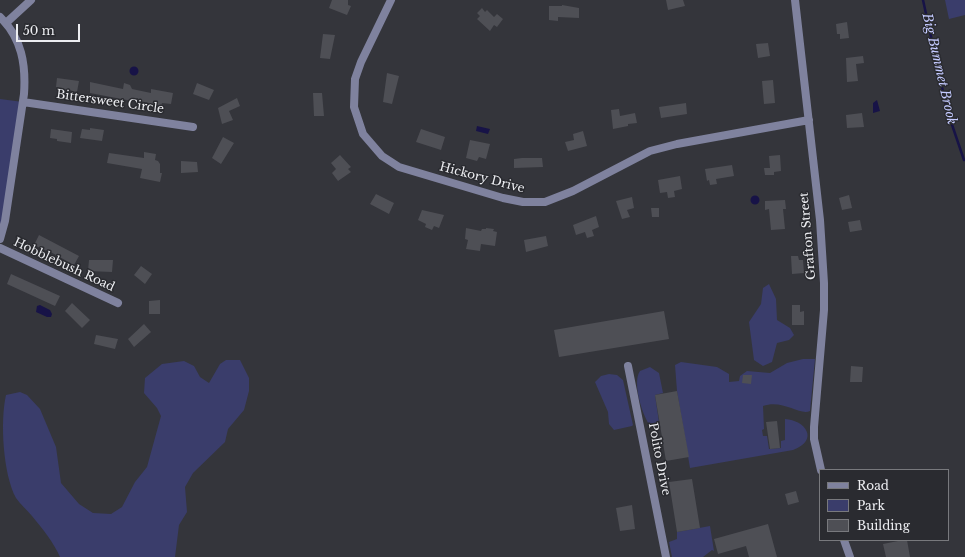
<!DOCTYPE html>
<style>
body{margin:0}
#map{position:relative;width:965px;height:557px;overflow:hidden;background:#34353b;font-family:"Libre Baskerville",serif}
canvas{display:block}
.legend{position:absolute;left:819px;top:469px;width:130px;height:72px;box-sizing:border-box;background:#2a2b30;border:1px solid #78797d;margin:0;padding:5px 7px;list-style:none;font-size:12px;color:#ecedf1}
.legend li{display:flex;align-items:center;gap:8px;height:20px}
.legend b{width:20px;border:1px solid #78797d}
.scale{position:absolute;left:16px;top:24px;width:64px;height:18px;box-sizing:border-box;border:2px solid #ecedf1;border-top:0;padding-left:5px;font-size:12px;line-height:14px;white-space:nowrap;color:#ecedf1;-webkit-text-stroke:3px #2a2b30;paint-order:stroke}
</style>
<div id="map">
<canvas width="965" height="557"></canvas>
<ul class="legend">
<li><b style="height:5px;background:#7f829e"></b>Road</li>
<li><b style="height:11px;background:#3a3d6b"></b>Park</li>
<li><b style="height:11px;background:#4e4f55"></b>Building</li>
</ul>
<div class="scale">50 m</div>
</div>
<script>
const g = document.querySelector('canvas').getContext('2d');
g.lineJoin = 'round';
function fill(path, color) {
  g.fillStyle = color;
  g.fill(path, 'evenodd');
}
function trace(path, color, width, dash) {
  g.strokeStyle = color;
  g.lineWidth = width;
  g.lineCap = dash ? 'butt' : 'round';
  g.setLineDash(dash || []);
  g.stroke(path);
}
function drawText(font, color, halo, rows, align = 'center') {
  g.font = font + ' "Libre Baskerville",serif';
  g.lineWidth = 3;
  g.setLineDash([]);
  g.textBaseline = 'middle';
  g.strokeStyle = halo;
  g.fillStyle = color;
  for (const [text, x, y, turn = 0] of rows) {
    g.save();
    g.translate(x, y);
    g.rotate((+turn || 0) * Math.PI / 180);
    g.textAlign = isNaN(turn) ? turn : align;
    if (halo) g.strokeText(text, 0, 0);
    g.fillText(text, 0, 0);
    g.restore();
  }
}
const green = new Path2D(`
 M 945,0 L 965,0 L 965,15 L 949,19 Z
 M 0,99 L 23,102 L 0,239 Z
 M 769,284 L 776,299 L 777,320 L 790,328 L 794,335 L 789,340 L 777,343 L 772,362 L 763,366 L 754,360 L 749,322 L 761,304 L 763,288 Z
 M 803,359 L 815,359 L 810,411 C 800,416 783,399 763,406 L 764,429 L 762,430 L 763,436 L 767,436 L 769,449 L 781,448 L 781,441 L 785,440 L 785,419 C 805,420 820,440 793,450 L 690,468 L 677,391 L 675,365 L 681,362 L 717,367 L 729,374 L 729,382 L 739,381 L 740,376 L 747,371 L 770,373 L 787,363 Z
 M 226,360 L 240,360 L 249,378 L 249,391 L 244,410 L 228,429 L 225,442 L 193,473 L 185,487 L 187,512 L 179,525 L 175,557 L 60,557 C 54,543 42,528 32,516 C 27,510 20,504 16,498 C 3,474 0,421 6,395 L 20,392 L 27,395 L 40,409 L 56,447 L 61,483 L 79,504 L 93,513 L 111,514 L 122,507 L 135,482 L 147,467 L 161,416 L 157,408 L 144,393 L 145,378 L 162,364 L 184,361 L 194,366 L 200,377 L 209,383 L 220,364 Z
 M 650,367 L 659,373 L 663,393 L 655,395 L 659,422 L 649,424 C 642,414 632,382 640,371 Z
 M 609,374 L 617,375 L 623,380 L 633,425 L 632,426 L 614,430 L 609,424 L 608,412 L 595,382 L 601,376 Z
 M 710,526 L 714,551 L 712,550 L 703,557 L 672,557 L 669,542 L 677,539 L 677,532 Z`);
const water = new Path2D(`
 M129.5 71a4.5 4.5 0 1 1 9 0a4.5 4.5 0 1 1-9 0Z
 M 877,100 L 880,111 L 873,113 L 873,103 Z
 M 477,126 L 490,129 L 488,134 L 476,131 Z
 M750.5 200a4.5 4.5 0 1 1 9 0a4.5 4.5 0 1 1-9 0Z
 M 40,305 L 50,310 L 52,314 L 51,317 L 47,317 L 36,312 L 37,306 Z`);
const stream = new Path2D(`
 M 923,0 L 947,110 L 964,160`);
const building = new Path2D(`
 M 332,0 L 348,0 L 348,5 L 351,6 L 347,15 L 329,8 Z
 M 666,0 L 683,0 L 685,6 L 668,10 Z
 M 562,5 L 579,8 L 579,18 L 558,17 L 558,21 L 549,20 L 549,6 L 562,6 Z
 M 482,8 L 485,12 L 487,10 L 494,17 L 497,14 L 503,19 L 497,27 L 494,25 L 490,31 L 477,19 L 480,16 L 477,13 Z
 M 847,22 L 849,38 L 840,39 L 840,34 L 837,34 L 836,24 Z
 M 323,34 L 335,35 L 330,59 L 320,58 Z
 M 768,43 L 770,56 L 758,58 L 756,44 Z
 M 863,56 L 864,63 L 856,64 L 858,81 L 847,82 L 846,58 Z
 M 387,73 L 399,76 L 392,104 L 383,102 Z
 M 57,78 L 79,81 L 77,92 L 56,87 Z
 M 773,80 L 775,103 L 764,104 L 762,81 Z
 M 90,82 L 123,89 L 124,83 L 130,85 L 132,89 L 151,93 L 151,89 L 173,93 L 171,104 L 162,103 L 161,106 L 132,99 L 132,101 L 90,93 Z
 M 197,83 L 214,90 L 209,100 L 193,94 Z
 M 313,93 L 322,93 L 324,116 L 314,116 Z
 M 237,98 L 240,106 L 229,111 L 233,120 L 222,124 L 218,108 Z
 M 686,103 L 687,114 L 661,118 L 659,107 Z
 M 619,109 L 620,116 L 635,113 L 637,123 L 628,124 L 628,126 L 613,129 L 611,110 Z
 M 862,113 L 864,127 L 847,128 L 846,115 Z
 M 90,128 L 104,130 L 102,141 L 80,138 L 82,129 L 90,130 Z
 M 51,129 L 72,132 L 71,143 L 57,141 L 57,139 L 50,138 Z
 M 421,129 L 445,137 L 441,150 L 416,142 Z
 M 583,131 L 587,146 L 568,151 L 565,142 L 574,140 L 573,134 Z
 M 223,137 L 234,143 L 221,164 L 212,158 Z
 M 470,140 L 490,144 L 486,159 L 479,157 L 477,161 L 466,158 Z
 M 144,152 L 156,154 L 155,160 L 158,161 L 160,164 L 160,173 L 162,173 L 160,182 L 140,178 L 142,169 L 107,163 L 109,153 L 144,158 Z
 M 340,155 L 351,167 L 348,169 L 351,172 L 338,181 L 332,173 L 336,169 L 331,163 Z
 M 780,155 L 781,171 L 774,172 L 774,175 L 765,175 L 764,168 L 770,168 L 769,156 Z
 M 522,158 L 542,158 L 543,167 L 514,168 L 514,159 Z
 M 181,161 L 197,162 L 198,172 L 181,173 Z
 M 732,165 L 734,176 L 716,179 L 717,184 L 710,185 L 709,180 L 707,181 L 705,169 Z
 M 680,176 L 682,189 L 674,191 L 675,197 L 668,198 L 667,192 L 660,193 L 658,180 Z
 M 376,194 L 394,203 L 389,214 L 370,204 Z
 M 849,195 L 852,208 L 842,210 L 839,198 Z
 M 632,197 L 634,208 L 627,210 L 630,217 L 622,219 L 616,201 Z
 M 785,200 L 786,209 L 783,209 L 785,229 L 771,230 L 769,209 L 765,210 L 765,201 Z
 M 651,208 L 659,208 L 659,217 L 652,217 Z
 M 422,210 L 444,215 L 439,228 L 434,226 L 432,230 L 425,227 L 426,224 L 418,220 Z
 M 596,216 L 599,227 L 592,230 L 594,236 L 587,238 L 585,232 L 576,235 L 573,225 Z
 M 860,220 L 862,230 L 850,232 L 848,222 Z
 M 466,228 L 481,231 L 482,229 L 486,229 L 486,228 L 494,229 L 493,231 L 497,232 L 495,246 L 481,244 L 480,251 L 466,249 L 468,240 L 465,239 Z
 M 39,235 L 79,256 L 74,265 L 47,250 L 47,251 L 34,245 Z
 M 546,236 L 548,246 L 526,252 L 524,240 Z
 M 791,256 L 798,256 L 799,260 L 803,260 L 804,273 L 792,274 Z
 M 89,260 L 113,260 L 112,272 L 88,271 Z
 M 141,266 L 152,274 L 145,284 L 134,275 Z
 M 11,274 L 60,296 L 55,306 L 7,284 Z
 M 160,300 L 160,314 L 149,314 L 149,301 Z
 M 72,303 L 90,320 L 82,328 L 65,311 Z
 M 792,305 L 800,305 L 800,312 L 804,311 L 804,325 L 792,325 Z
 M 664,311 L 669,339 L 559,357 L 554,330 Z
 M 144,324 L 151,332 L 134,347 L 128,339 Z
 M 96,335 L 118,339 L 115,349 L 94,344 Z
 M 851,366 L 863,367 L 862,382 L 850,382 Z
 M 743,375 L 752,375 L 751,384 L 742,383 Z
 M 677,391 L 689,457 L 666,461 L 655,395 Z
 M 777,421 L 780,448 L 770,449 L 766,422 Z
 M 692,479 L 700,528 L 677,532 L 669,482 Z
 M 796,491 L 799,502 L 788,505 L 785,494 Z
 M 632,505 L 635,529 L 620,531 L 616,508 Z
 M 768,524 L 777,557 L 749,557 L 746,546 L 718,554 L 714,539 Z
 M 903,540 L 907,540 L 910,557 L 886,557 L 883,544 Z`);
const minor = new Path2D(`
 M 391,0 L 361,62 L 355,79 L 354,107 L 363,134 L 382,156 L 399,167 L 503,198 L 523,202 L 545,202 L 573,191 L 650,151 L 677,144 L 809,120
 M 795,0 L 820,220 L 824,283 L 824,310 L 814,427 L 814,439 L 821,470
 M 0,17 C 22,38 26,65 24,94 L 5,221 L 0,239
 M 6,23 L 31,0
 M 23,102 L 193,127
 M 0,248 L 118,303
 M 628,366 L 666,557
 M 844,540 L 850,557`);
const streetNames = [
 ["Bittersweet Circle",110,102,8],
 ["Hickory Drive",482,178,15],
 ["Grafton Street",808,236,-95],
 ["Hobblebush Road",64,265,25],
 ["Polito Drive",659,459,79]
];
const waterNames = [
 ["Big Bummet Brook",939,69,77]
];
fill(green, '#3a3d6b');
fill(water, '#171347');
trace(stream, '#171347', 2.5);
fill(building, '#4e4f55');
trace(minor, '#7f829e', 8);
drawText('12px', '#ecedf1', '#2a2b30', streetNames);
drawText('italic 13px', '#c4caff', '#2a2b30', waterNames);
</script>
